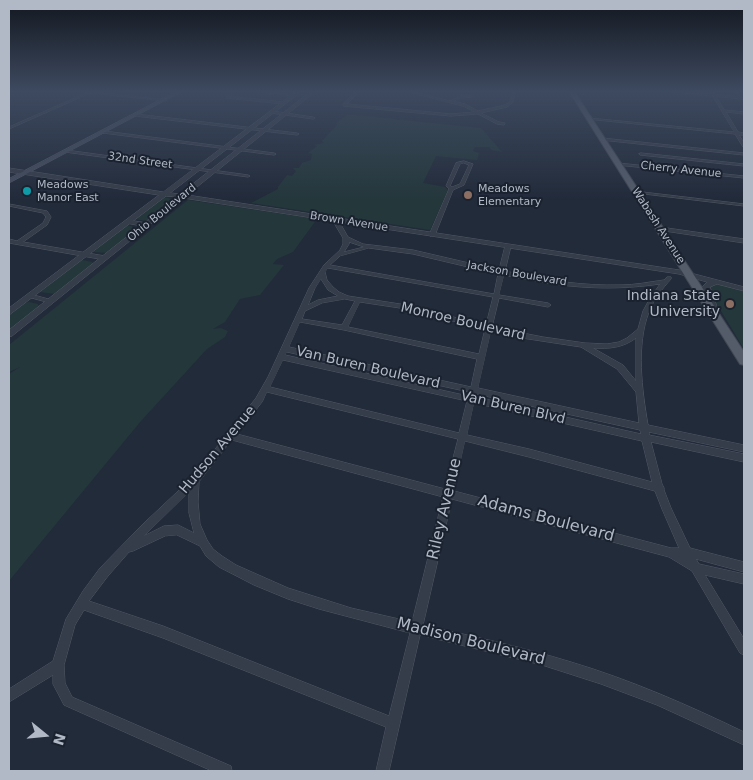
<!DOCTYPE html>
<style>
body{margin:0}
#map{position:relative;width:753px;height:780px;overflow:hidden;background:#222b3a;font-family:"DejaVu Sans",sans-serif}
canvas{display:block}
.frame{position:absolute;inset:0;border:10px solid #b1b8c6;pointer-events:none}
.north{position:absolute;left:20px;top:710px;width:50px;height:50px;-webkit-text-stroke:4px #1b222f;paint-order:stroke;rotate:107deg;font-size:14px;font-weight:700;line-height:20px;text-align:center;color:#b1b8c6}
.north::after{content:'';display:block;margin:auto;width:18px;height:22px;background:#b1b8c6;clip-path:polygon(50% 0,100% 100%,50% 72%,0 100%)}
</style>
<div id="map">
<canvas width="753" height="780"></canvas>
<div class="frame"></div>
<div class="north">N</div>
</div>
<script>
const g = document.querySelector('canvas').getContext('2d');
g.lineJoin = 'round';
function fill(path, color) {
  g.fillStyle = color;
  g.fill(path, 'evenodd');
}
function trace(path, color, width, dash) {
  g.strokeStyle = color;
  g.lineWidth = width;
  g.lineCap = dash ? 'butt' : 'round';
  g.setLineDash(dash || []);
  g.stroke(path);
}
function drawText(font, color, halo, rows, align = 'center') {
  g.font = font + ' "DejaVu Sans",sans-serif';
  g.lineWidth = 4;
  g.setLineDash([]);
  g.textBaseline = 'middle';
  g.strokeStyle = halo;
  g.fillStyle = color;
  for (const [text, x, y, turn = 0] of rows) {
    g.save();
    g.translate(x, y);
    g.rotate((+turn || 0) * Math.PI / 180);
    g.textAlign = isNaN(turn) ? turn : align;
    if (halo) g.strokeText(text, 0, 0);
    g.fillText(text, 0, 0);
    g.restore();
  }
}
const green = new Path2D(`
 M 347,115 L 356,115 L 481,128 L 502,152 L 492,150 L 489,147 L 475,147 L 473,151 L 479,153 L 477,160 L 436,156 L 423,183 L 445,187 L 448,190 L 430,230 L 251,203 L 278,189 L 278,187 L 287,175 L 292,176 L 296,171 L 293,168 L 299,168 L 302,163 L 311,160 L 312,154 L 308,153 L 317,146 L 313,145 L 324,143 L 322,141 L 337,125 L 336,123 Z
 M 165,197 L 174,200 L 147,221 L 134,219 Z
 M 188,200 L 317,219 L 293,252 L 277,259 L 273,264 L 284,265 L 260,295 L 240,299 L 225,322 L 213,329 L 221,328 L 228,331 L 225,337 L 207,349 L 141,421 L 9,581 L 9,374 L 20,367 L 9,372 L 9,345 Z
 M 128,225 L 138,229 L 107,253 L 93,252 L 125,226 Z
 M 83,260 L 92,262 L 93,264 L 55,294 L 40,292 L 79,261 Z
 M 714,284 L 722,284 L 744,290 L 744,349 L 709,291 L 710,286 Z
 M 29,302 L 38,304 L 39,307 L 9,331 L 9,315 L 24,303 Z`);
const minor = new Path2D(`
 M 86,91 L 167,100 L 165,101 L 90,93 L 9,129 L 9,127 L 86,93 Z
 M 251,91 L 265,91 L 297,95 L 295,96 Z
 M 357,91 L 360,91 L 347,104 L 451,114 L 475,112 L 463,106 L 404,91 L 410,91 L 450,101 L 465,94 L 473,97 L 461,98 L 453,101 L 465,104 L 478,111 L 505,105 L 510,102 L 513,91 L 516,91 L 513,102 L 507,107 L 481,113 L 499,122 L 505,123 L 504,125 L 497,124 L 478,114 L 451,116 L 343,106 L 343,104 Z
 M 710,91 L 713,91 L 724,110 L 744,112 L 744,114 L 726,112 L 738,132 L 744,133 L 744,135 L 739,135 L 744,143 L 744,147 L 743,147 L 735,134 L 587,119 L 589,118 L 734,132 Z
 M 734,91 L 737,91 L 741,98 L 739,98 Z
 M 227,96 L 284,102 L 286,103 L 284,104 L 226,98 Z
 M 272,111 L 313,117 L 315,118 L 313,119 L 271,113 Z
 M 136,114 L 297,133 L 299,134 L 297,135 L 135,116 Z
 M 104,131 L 274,153 L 276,154 L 274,155 L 103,133 Z
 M 602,138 L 744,153 L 744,155 L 601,140 Z
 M 66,150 L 248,175 L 250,176 L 248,177 L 65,152 L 65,150 Z
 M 641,153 L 744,164 L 744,166 L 640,155 L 639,154 Z
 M 464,161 L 473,164 L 464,185 L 453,190 L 435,235 L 430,236 L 429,235 L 449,189 L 446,186 L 456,163 ZM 464,163 L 469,165 L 460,184 L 452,187 L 450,186 L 460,164 Z
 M 618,163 L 744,176 L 744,178 L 617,165 L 617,163 Z
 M 634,191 L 744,204 L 744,206 L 636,193 L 634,192 Z
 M 9,204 L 47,211 L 51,217 L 47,225 L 23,242 L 105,256 L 108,258 L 105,260 L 9,243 L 9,239 L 17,241 L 43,223 L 46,217 L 43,213 L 9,206 Z
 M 336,219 L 340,220 L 340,223 L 348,237 L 363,244 L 413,250 L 499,270 L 505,246 L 510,245 L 511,246 L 505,271 C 543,280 582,286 621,285 C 635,285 649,282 664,280 L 667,277 L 671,277 L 671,279 C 662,289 654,299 649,312 C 636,345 642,390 648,425 L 744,445 L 744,452 L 649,432 L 649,435 L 744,454 L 744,462 L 651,442 L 662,484 L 664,488 L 664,490 L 671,508 L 690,548 L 744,562 L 744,572 L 696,559 L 699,564 L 744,574 L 744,584 L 705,575 L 744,639 L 744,655 L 740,653 L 692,571 L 669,557 L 452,499 L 423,625 C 472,636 522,647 571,662 C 631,680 688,705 744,732 L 744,745 L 657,705 L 601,684 L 542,665 L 420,635 L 389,771 L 376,771 L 386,727 L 163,638 L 84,610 L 75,625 L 64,665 L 65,683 L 72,697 L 231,766 L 232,771 L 212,771 L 64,705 L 53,684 L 53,675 L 9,702 L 9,689 L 53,661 L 66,619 L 83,591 L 100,568 L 143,524 L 192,478 L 256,398 L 268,377 L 309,288 L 324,265 L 340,250 L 343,244 L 343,238 L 334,223 ZM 349,242 L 364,247 L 344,252 L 349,244 ZM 369,248 L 413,254 L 498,274 L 494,294 L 330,265 L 340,256 ZM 328,268 L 493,297 L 486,325 L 400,304 L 348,296 L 339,292 L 333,287 L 327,280 L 325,272 ZM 504,275 C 558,287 605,292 660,284 L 649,300 L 643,311 L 638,329 L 627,338 L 619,342 L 607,344 L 585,343 L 543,337 L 492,327 L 499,298 L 548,307 L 551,305 L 548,303 L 499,295 ZM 321,279 L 328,290 L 338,296 L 318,300 L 308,305 L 315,288 ZM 345,299 L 355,301 L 342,325 L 302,319 L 305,311 L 322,303 ZM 360,302 L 400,308 L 485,329 L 479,354 L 348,327 ZM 300,322 L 344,330 L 477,359 L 471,387 L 289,347 ZM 491,331 L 522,338 L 581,347 L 617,369 L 636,392 L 639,423 L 478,388 ZM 636,338 L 636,381 L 623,365 L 593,348 C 609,349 623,348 636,338 ZM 287,352 L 469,392 L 468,396 L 285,355 ZM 283,360 L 467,401 L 459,433 L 270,387 ZM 267,392 L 458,439 L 445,489 L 237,434 L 262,402 ZM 476,394 L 640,430 L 641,434 L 476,397 ZM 474,403 L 642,441 L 652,482 L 529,449 L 467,435 ZM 232,440 L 443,497 L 412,622 L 351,608 L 288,588 L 236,565 L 222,556 L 213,549 L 207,540 L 200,524 L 198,502 L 199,482 ZM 465,441 L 529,457 L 655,491 L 662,509 L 679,548 L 671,548 L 454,491 ZM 189,492 L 189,513 L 194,533 L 178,525 L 164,526 L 144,536 ZM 177,535 L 200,546 L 206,556 L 219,567 L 254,585 L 288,599 L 319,609 L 410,633 L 389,716 L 163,626 L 89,601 L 108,576 L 129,552 L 133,551 L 165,536 Z
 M 128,220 L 147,223 L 150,225 L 147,227 L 126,223 L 125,222 Z
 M 660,227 L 744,239 L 744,243 L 658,230 L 658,228 Z
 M 30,294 L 52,300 L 53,301 L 50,303 L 28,297 L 28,295 Z`);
const tertiary = new Path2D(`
 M 297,91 L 302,91 L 170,193 L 180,194 L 311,91 L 316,91 L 187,195 L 679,270 L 744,287 L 744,291 L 717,284 L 710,287 L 720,315 L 716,318 L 712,315 L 702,287 L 707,282 L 679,274 L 183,198 L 12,336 L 9,337 L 9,330 L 177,197 L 166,196 L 9,315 L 9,308 L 159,195 L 9,172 L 9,168 L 163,192 Z
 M 664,91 L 683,91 L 744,97 L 744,99 Z`);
const secondary = new Path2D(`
 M 177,91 L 183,91 L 9,183 L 9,179 Z`);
const primary = new Path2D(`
 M 569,91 L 574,91 L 744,352 L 744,365 L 740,364 Z`);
const markers = [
 [27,191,5,"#0f9aa8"],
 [468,195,5,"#8d6e63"],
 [730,304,5,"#8d6e63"]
];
const farStreetnames = [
 ["32nd Street",140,161,8],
 ["Cherry Avenue",681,170,6],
 ["Ohio Boulevard",162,213,-39],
 ["Brown Avenue",349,222,9],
 ["Wabash Avenue",658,226,57],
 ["Jackson Boulevard",517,274,10]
];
const farPoinames = [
 ["Meadows",37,185],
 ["Manor East",37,198],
 ["Meadows",478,189],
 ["Elementary",478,202]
];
const poiNames = [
 ["Indiana State",720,296],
 ["University",720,312]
];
const streetNames = [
 ["Monroe Boulevard",463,322,13],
 ["Van Buren Boulevard",368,368,13],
 ["Van Buren Blvd",513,408,13],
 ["Hudson Avenue",218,450,-50]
];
const nearStreetnames = [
 ["Riley Avenue",445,509,-77],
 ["Adams Boulevard",546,519,15],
 ["Madison Boulevard",471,642,14]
];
fill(green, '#24373b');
trace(minor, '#515865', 1);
trace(tertiary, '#515865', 1);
trace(secondary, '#515865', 1);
trace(primary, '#3f4653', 2);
fill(minor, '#363d4a');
fill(tertiary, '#363d4a');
fill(secondary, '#444c5d');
fill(primary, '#545c6a');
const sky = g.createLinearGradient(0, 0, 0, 200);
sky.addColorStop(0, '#131820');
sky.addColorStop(0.46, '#3e4a60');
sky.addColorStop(1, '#3e4a6000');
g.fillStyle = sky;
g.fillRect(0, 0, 753, 200);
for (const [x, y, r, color] of markers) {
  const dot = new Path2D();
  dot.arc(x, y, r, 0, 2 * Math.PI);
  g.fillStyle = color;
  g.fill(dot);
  trace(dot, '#1b222f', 2);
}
drawText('11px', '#b1b8c6', '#1b222f', farStreetnames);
drawText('11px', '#b1b8c6', '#1b222f', farPoinames, 'left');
drawText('14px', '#b1b8c6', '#1b222f', poiNames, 'right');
drawText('14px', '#b1b8c6', '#1b222f', streetNames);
drawText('16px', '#b1b8c6', '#1b222f', nearStreetnames);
</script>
